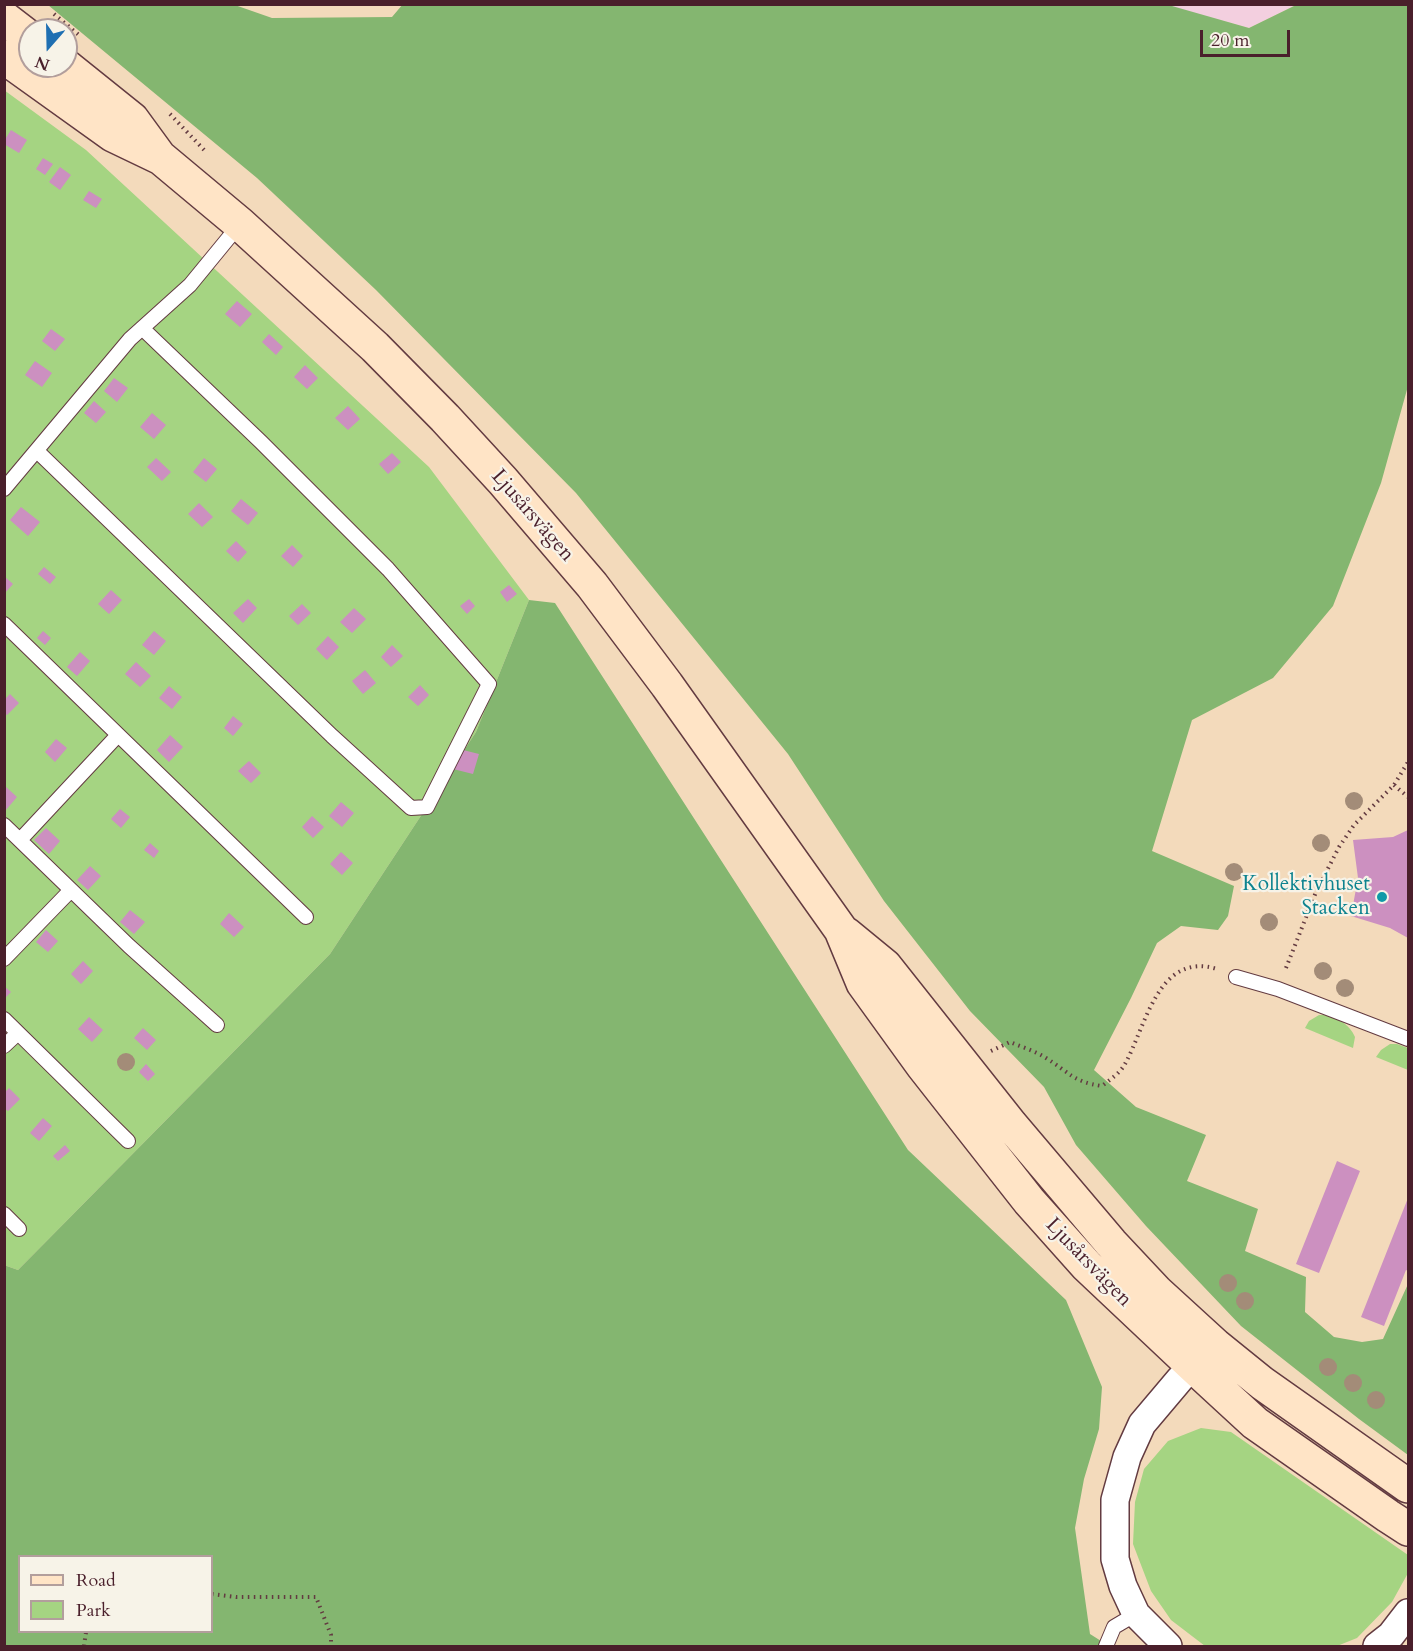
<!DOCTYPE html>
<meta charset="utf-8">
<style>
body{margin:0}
#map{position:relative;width:1413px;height:1651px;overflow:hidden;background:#f3dabb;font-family:Cardo,serif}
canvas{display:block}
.frame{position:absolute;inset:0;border:6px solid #4a1f2b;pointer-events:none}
.legend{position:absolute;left:18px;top:1555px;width:195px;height:78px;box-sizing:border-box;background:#f7f3e8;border:2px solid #b29e9c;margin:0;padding:8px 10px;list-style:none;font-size:18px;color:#4a1f2b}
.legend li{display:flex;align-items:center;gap:12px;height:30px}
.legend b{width:30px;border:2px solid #b29e9c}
.north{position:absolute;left:18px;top:18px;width:60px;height:60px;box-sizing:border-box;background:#f7f3e8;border:2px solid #b29e9c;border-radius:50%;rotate:200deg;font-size:16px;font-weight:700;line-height:24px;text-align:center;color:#4a1f2b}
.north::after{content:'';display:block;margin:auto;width:21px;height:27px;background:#1f6fb2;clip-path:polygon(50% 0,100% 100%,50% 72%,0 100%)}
.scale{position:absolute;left:1200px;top:30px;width:90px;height:27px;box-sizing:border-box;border:3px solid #4a1f2b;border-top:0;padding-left:8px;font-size:18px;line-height:21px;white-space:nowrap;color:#4a1f2b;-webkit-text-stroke:4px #f7f3e8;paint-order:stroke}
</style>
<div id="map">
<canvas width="1413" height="1651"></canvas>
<div class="frame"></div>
<ul class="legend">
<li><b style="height:8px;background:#ffe4c6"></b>Road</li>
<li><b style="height:16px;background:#a5d482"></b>Park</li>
</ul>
<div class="north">N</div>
<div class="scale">20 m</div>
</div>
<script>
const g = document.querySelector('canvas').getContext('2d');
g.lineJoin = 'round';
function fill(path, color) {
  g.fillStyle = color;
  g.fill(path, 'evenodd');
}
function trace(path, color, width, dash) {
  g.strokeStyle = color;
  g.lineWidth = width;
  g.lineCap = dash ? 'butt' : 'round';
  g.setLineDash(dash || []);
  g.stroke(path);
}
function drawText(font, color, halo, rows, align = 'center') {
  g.font = font + ' Cardo,serif';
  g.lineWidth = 4.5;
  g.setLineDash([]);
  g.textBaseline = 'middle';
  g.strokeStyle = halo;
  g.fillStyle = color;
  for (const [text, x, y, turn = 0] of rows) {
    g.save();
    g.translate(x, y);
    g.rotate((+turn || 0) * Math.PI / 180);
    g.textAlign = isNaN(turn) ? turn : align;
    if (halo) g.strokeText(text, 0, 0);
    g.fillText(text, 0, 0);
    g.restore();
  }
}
const built = new Path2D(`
 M 1165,5 L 1296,5 L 1249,28 Z`);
const green = new Path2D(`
 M 4,90 L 86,150 L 429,467 L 529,600 L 476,732 L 330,954 L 18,1270 L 4,1265 Z
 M 1319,1015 C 1334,1014 1350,1024 1355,1037 L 1353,1048 L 1305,1028 L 1309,1021 Z
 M 1390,1044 L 1397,1044 L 1408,1048 L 1408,1070 L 1376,1057 L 1381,1050 Z
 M 1201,1428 L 1231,1432 L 1408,1555 L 1408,1573 L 1392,1602 L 1357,1638 L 1337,1646 L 1205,1646 L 1171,1620 L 1151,1591 L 1133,1544 L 1135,1502 L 1144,1469 L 1168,1441 Z`);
const forest = new Path2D(`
 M 403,4 L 1165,4 L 1249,28 L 1296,5 L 1408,5 L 1408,386 L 1381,483 L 1333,606 L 1273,678 L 1192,720 L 1152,851 L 1234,886 L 1228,916 L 1218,930 L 1181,926 L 1157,943 L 1131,998 L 1094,1070 L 1136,1107 L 1206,1135 L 1187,1181 L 1258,1209 L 1245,1251 L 1306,1277 L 1305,1312 L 1334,1337 L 1362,1342 L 1383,1339 L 1408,1284 L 1408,1455 L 1359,1419 L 1241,1326 L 1146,1226 L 1076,1145 L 1044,1087 L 970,1011 L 884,901 L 788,754 L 576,493 L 376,290 L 257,178 L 48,5 L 232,4 L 272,18 L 392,17 Z
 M 529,600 L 555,603 L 908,1150 L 1066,1300 L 1102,1387 L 1099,1429 L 1084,1479 L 1075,1528 L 1090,1634 L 1109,1646 L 5,1646 L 4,1265 L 18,1270 L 330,954 L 476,732 ZM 20,1556 L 212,1556 L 212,1632 L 20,1632 Z`);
const building = new Path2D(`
 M 11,130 L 27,140 L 19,153 L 4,144 L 4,141 Z
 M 43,158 L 53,164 L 45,175 L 36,169 Z
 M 60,167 L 71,175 L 60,190 L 49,182 Z
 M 89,191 L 102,199 L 96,208 L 83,200 Z
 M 237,301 L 252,314 L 240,327 L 225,314 Z
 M 51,329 L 65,339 L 55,351 L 42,341 Z
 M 269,334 L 283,347 L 276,355 L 262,342 Z
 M 35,361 L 52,373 L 42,387 L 25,375 Z
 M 305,365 L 318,378 L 307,389 L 294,377 Z
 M 114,378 L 128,388 L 117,402 L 104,391 Z
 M 94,401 L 106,412 L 96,423 L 84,413 Z
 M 348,406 L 360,419 L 348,430 L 335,418 Z
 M 152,413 L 166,425 L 154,439 L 140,427 Z
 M 392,453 L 401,462 L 388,474 L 379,464 Z
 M 156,458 L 171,472 L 162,481 L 147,467 Z
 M 204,458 L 217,469 L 206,482 L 193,472 Z
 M 241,499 L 258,513 L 248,525 L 231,511 Z
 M 199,503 L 213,517 L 202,527 L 188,514 Z
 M 21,507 L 40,522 L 28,536 L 10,520 Z
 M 236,541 L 247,552 L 238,562 L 226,551 Z
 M 292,545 L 303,556 L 293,567 L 281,556 Z
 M 44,567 L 56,577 L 50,584 L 38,574 Z
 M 4,576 L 13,584 L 4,594 Z
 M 509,585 L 517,594 L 507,602 L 500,592 Z
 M 111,590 L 122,600 L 109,614 L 98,604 Z
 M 248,599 L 257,608 L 243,623 L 233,613 Z
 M 469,599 L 475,606 L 467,614 L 460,606 Z
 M 302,604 L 311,613 L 298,625 L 289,616 Z
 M 354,608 L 366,619 L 352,633 L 340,622 Z
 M 43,631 L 51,638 L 45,645 L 37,638 Z
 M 154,631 L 166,641 L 154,655 L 142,645 Z
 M 328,636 L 339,647 L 327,660 L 316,649 Z
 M 392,645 L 403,656 L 391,667 L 381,657 Z
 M 80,652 L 90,661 L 77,676 L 67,667 Z
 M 136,662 L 151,676 L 140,687 L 125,674 Z
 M 365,670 L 376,683 L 363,694 L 352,681 Z
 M 420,685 L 429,695 L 418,706 L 408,697 Z
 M 169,686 L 182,697 L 172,709 L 159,698 Z
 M 10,694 L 19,703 L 7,715 L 4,713 L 4,700 Z
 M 233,716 L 243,724 L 233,736 L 224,728 Z
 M 170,735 L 183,747 L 169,762 L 157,750 Z
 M 56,739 L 67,748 L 55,762 L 45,752 Z
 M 459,749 L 479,754 L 473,774 L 453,769 Z
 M 249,761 L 261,773 L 251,783 L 238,771 Z
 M 5,786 L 17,797 L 5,811 Z
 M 341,802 L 354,813 L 342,827 L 329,816 Z
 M 120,809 L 130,817 L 121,828 L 111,819 Z
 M 312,816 L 324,827 L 313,838 L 302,827 Z
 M 46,828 L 60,841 L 49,854 L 34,840 Z
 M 1408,830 L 1408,938 L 1390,928 L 1351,916 L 1358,878 L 1353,840 L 1393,837 Z
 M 150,843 L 159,851 L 154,858 L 144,850 Z
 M 341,852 L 353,863 L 342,875 L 330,864 Z
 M 90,866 L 101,876 L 88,890 L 77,880 Z
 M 130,910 L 145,922 L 134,934 L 120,922 Z
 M 229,913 L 244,927 L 234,937 L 220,924 Z
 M 46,930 L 58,941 L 48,952 L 36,942 Z
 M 83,961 L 93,971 L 81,984 L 71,974 Z
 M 4,986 L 11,992 L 4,999 Z
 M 89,1017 L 103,1030 L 92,1042 L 78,1029 Z
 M 143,1028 L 156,1040 L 147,1050 L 134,1038 Z
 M 146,1064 L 155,1074 L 148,1081 L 139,1072 Z
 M 9,1088 L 20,1099 L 8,1111 L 4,1108 L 4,1093 Z
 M 43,1118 L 52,1126 L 39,1141 L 30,1133 Z
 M 65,1145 L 70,1151 L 58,1161 L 53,1156 Z
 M 1337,1161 L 1360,1171 L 1319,1273 L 1296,1264 Z
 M 1408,1198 L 1408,1271 L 1406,1270 L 1384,1326 L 1361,1317 Z`);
const path = new Path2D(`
 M 54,14 L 80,36
 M 170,114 L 206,152
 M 1394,785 L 1408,797
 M 1286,968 L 1316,892 L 1339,847 L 1354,825 L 1394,785 L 1408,762
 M 991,1051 L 1010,1042 C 1022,1047 1035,1051 1046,1058 C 1069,1072 1073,1082 1102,1086 C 1111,1079 1120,1073 1125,1064 C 1146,1026 1158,951 1217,969
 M 212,1594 L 236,1597 L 316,1597 L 331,1635 L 331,1646
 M 84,1646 L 86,1632`);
const service = new Path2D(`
 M 37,451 L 332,736 L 411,808 L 427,807 L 489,684 L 388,569 L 261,442 L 142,328
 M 4,489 L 130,339 L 190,285 L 240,224
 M 4,624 L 306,917
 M 4,825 L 129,946 L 217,1025
 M 20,840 L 118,735
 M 4,959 L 71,890
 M 1236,977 L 1278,989 L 1408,1039
 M 4,1019 L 128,1141
 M 4,1046 L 18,1033
 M 4,1214 L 19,1229
 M 1106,1646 L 1114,1627 L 1136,1614`);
const minor = new Path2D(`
 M 1168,1646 L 1136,1614 L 1123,1586 L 1115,1559 L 1115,1500 L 1127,1457 L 1142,1424 L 1180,1379 L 1207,1352
 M 1377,1646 L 1391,1635 L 1408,1613`);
const secondary = new Path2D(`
 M 4,18 L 30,38
 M 4,57 L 113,135 L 161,158 L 240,224 L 375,347 L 445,418 L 503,481 L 592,585 L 667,685 L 841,930 L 863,983 L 923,1066 L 1029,1201 L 1087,1266 L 1193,1366 L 1255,1423 L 1388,1516 L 1408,1529
 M 66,66 L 132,119 L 159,156
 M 846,934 L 885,966 L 1011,1125 L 1111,1243 L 1157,1292 L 1215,1345 L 1262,1383 L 1408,1486`);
const trees = [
 [1354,801],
 [1321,843],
 [1234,872],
 [1269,922],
 [1323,971],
 [1345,988],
 [126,1062],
 [1228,1283],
 [1245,1301],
 [1328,1367],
 [1353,1383],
 [1376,1400]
];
const markers = [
 [1382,897,6,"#0f9aa8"]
];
const streetNames = [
 ["Ljusårsvägen",532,516,49],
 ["Ljusårsvägen",1088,1263,46]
];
const cultureNames = [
 ["Kollektivhuset",1370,885],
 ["Stacken",1370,909]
];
fill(built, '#f3cfdf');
fill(green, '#a5d482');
fill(forest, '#84b670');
fill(building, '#cc90c0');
trace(service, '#633b41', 16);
trace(minor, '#633b41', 30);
trace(secondary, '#633b41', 36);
trace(path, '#633b41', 4, [1.5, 4.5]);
trace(service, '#fff', 14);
trace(minor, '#fff', 27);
trace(secondary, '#ffe4c6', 33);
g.fillStyle = '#a38c78';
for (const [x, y] of trees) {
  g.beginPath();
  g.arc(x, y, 9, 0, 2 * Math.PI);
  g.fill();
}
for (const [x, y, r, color] of markers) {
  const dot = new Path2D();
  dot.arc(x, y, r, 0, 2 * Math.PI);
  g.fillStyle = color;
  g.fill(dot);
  trace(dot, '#f7f3e8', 2);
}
drawText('21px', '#4a1f2b', '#f7f3e8', streetNames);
drawText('21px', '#0d838f', '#f7f3e8', cultureNames, 'right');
</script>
